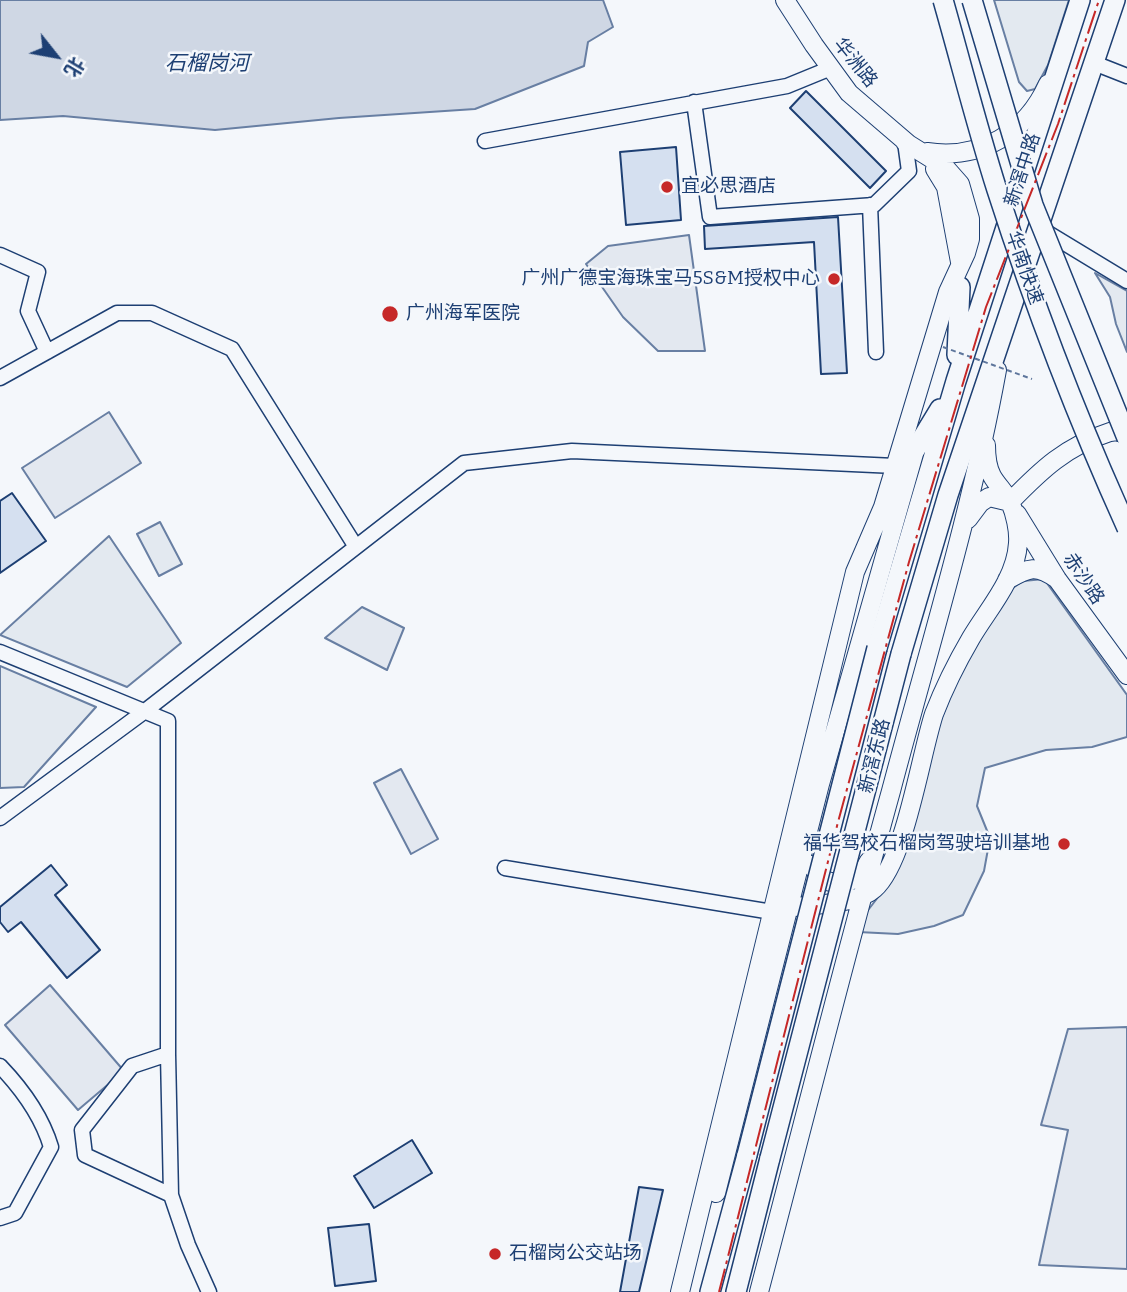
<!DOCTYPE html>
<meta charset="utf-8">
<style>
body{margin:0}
#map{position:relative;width:1127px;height:1292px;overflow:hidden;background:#f4f7fb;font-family:Bitter,"Noto Sans SC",serif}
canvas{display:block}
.north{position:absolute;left:21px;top:21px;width:70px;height:70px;-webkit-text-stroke:5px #f4f7fb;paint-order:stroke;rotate:121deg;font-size:19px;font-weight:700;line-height:28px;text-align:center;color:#1d3f73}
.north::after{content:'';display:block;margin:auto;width:24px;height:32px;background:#1d3f73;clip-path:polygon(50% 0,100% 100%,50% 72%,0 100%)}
</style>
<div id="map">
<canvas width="1127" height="1292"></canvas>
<div class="north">北</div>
</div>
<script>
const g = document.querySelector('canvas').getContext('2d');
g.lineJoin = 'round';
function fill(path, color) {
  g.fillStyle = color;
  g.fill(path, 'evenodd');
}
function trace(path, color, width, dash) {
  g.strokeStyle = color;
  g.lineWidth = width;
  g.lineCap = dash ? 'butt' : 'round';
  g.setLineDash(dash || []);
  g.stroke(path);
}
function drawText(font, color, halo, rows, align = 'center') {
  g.font = font + ' Bitter,"Noto Sans SC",serif';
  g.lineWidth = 5;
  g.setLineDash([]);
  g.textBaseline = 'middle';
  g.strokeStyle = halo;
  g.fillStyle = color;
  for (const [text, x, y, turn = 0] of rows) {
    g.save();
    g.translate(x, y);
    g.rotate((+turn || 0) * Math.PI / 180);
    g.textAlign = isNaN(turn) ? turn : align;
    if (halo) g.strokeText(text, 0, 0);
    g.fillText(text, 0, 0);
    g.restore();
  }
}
const green = new Path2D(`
 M 994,0 L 1069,0 L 1048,65 L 1035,89 L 1027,91 L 1019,82 Z
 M 1095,273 L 1127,291 L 1127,352 L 1116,324 L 1110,297 Z
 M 160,522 L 182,564 L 159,576 L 137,534 Z
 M 109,536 L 181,643 L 127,687 L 0,635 Z
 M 1044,579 L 1127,695 L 1127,737 L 1092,747 L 1046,750 L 985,768 L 977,806 L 990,838 L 984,871 L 963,915 L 934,926 L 898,934 L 858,932 L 862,918 L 882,892 L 927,756 L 958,676 L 1010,590 L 1023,581 Z
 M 0,666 L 96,707 L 24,787 L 0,788 Z`);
const parking = new Path2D(`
 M 689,235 L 705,351 L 658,351 L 623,317 L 586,264 L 608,246 Z
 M 109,412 L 141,463 L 55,518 L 22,468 Z
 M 362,607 L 404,628 L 387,670 L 325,638 Z
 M 401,769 L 438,839 L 411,854 L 374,783 Z
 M 50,985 L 124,1071 L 78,1110 L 5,1025 Z
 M 1127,1027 L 1127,1269 L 1039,1265 L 1068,1130 L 1041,1125 L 1068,1029 Z`);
const water = new Path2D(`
 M 0,0 L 603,0 L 613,27 L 588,42 L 584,66 L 475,109 L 339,118 L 215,130 L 63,116 L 0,120 Z`);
const building = new Path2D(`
 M 806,91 L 886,171 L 870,188 L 790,108 Z
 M 676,147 L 681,220 L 626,225 L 620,152 Z
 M 838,217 L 847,373 L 821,374 L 814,242 L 705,249 L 704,226 Z
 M 12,493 L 46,541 L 0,573 L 0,501 Z
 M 51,865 L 67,885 L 55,895 L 100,950 L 67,978 L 21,922 L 8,932 L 0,922 L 0,907 Z
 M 412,1140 L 432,1173 L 374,1208 L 354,1176 Z
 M 639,1187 L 663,1190 L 639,1292 L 620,1292 Z
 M 369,1224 L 376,1281 L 335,1286 L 328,1228 Z`);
const minor = new Path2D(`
 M 1094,63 L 1127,76
 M 694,102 L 710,217 L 874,205 L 909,171 L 905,142
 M 485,141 L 787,86 L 831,68
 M 870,205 L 876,352
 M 1043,230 L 1127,281
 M 0,255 L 38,272 L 28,311 L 47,352
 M 0,378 L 117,313 L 152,313 L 232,349 L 356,547
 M 0,652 L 168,721 L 168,1054 L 171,1195 L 188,1245 L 209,1292
 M 0,818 L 145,711 L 464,463 L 572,451 L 895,466
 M 505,868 L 772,912
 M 168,1054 L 132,1066 L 82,1130 L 85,1155 L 171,1195
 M 0,1066 C 22,1089 42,1117 51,1147 L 15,1213 L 0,1218`);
const major = new Path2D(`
 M 785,0 L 814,45 L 849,93 L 912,147
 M 927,152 C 981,160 1026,133 1048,84
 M 935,169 L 946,187 L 960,262
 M 1010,502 C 1041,470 1066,446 1110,432 L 1117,431 L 1127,435
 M 1017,514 L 1057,579 L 1127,675
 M 968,519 L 980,503 L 989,497 L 1010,502
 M 1007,580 C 1029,568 1035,564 1057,579
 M 811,865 L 823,880 L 843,885 L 861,875 L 869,861
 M 798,907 C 819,904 859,903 874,889 C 905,862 920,757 934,714 C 944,688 957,662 971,638 C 988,609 1016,579 1018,543 C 1019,531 1015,513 1010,502 C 1005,492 997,485 992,476 C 987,467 986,455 986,445
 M 716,1193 L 820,784 L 915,450
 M 680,1292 L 855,572 L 883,507 L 948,292 L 966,253 L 970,239 L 970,219 L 960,184 L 945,167 L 905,142
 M 759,1292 C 803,1125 845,957 891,791 C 928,651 971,513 997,370`);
const highway = new Path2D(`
 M 957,355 L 960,287
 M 915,450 L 940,409
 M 877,648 L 956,381 L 1080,0
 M 901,654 L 948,495 L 1115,0
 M 710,1292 L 747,1155
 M 736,1292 L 770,1158`);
const pathBridge = new Path2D(`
 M 943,347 L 1032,379`);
const highwayBridge = new Path2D(`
 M 943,0 C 961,63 977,127 997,190 C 1034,305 1077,418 1127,528
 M 972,0 L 1033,205 L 1127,438
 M 747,1155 L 877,648
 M 770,1158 L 901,654`);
const power = new Path2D(`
 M 719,1292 L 838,822 L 909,562 L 986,307 L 1058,124 L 1099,0`);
const markers = [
 [667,187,7,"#c62828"],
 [834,279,7,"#c62828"],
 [390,314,9,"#c62828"],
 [1064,844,7,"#c62828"],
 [495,1254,7,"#c62828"]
];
const streetNames = [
 ["华洲路",855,63,51],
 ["新滘中路",1023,170,-72],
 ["华南快速",1024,268,71],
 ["赤沙路",1083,579,56],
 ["新滘东路",875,756,-76]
];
const poiNames = [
 ["宜必思酒店",681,187],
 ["广州广德宝海珠宝马5S&M授权中心",820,279,"right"],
 ["广州海军医院",406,314],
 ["福华驾校石榴岗驾驶培训基地",1050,844,"right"],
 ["石榴岗公交站场",509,1254]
];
const waterNames = [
 ["石榴岗河",207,64]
];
fill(green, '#e3e9f0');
trace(green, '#687fa3', 2);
fill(parking, '#e3e8f0');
trace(parking, '#687fa3', 2);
fill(water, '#cfd7e4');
trace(water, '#687fa3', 2);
fill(building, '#d5e0f0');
trace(building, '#1d3f73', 2);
trace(minor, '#1d3f73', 17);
trace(major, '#1d3f73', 20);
trace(highway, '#1d3f73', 22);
trace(minor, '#f4f7fb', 14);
trace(major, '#f4f7fb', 18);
trace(highway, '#f4f7fb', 19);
trace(highwayBridge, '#1d3f73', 22, []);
trace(pathBridge, '#5e769c', 2, [5, 3.5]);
trace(highwayBridge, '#f4f7fb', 19);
trace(power, '#c62828', 2, [24, 5, 3.5, 5]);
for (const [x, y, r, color] of markers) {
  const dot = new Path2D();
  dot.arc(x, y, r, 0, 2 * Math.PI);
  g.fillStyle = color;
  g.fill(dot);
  trace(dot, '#f4f7fb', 2.5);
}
drawText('19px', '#1d3f73', '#f4f7fb', streetNames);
drawText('19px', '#1d3f73', '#f4f7fb', poiNames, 'left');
drawText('italic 21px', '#1d3f73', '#f4f7fb', waterNames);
</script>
